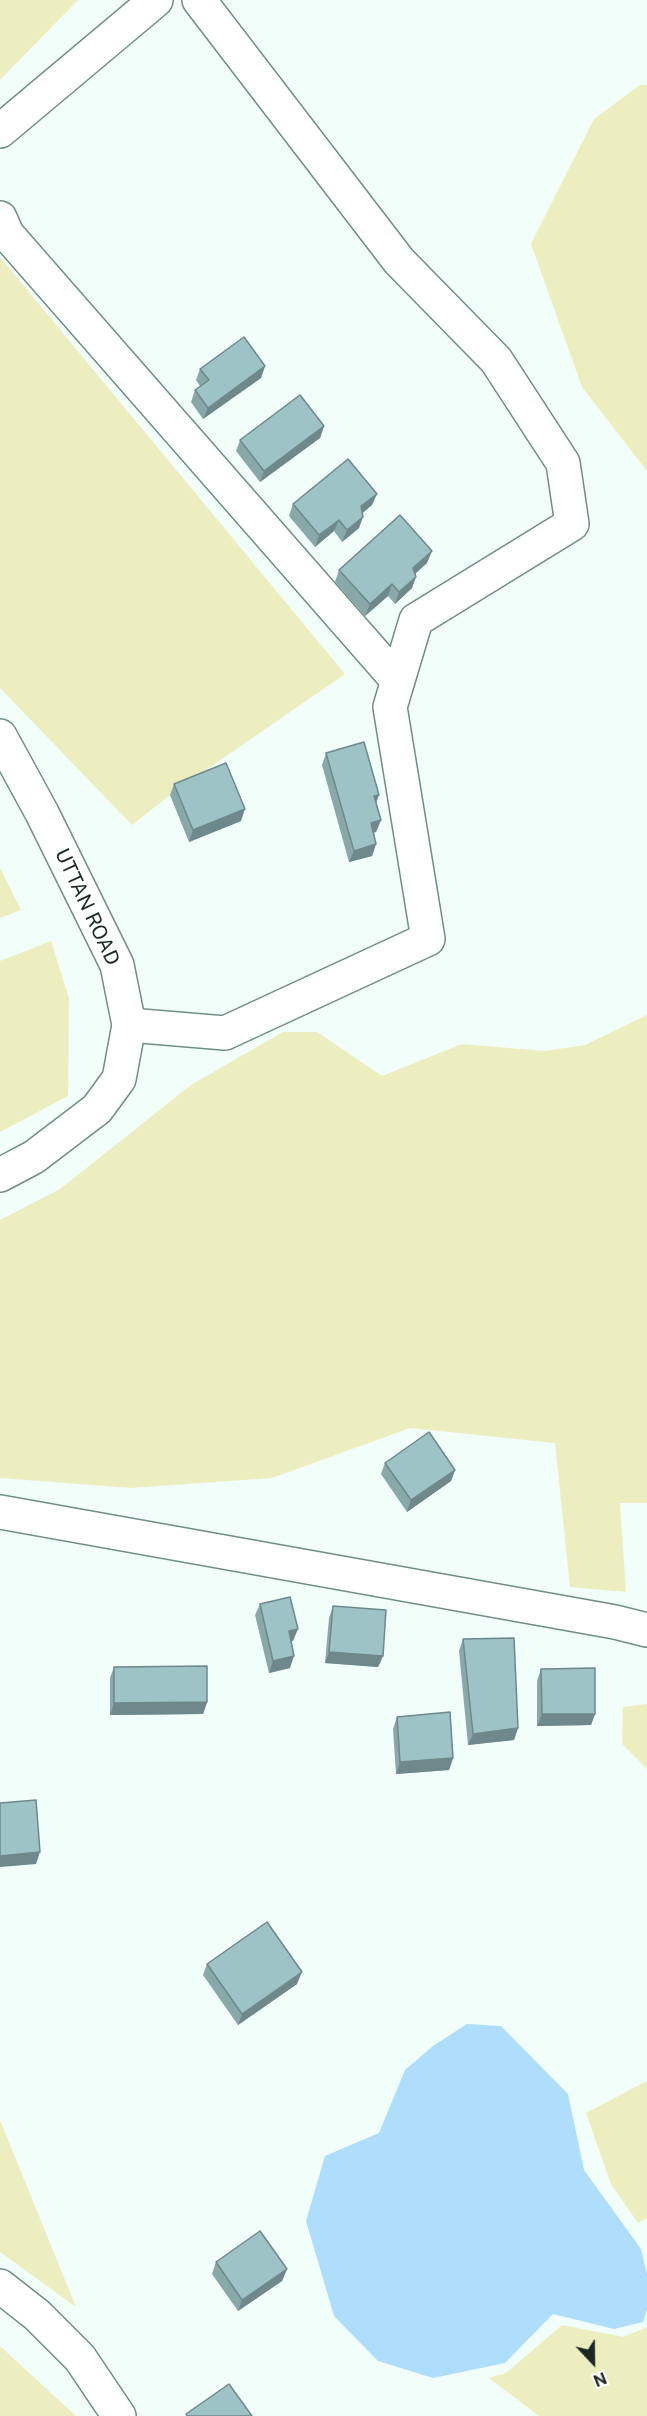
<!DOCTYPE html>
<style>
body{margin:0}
#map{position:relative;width:647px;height:2416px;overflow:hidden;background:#f1fef9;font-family:"Public Sans",sans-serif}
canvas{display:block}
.north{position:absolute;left:563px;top:2332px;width:60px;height:60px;-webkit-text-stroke:4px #fff;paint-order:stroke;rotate:158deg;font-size:16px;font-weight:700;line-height:24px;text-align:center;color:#1b2824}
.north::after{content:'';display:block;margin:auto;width:21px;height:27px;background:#1b2824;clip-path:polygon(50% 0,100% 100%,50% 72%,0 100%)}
</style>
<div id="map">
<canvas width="647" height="2416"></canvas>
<div class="north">N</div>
</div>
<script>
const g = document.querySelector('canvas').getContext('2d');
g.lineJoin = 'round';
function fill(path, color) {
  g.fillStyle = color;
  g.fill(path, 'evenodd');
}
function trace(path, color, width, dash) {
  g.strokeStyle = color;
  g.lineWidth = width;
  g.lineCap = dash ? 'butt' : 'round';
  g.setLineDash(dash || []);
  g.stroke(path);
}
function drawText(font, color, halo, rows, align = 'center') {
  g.font = font + ' "Public Sans",sans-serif';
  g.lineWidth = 5;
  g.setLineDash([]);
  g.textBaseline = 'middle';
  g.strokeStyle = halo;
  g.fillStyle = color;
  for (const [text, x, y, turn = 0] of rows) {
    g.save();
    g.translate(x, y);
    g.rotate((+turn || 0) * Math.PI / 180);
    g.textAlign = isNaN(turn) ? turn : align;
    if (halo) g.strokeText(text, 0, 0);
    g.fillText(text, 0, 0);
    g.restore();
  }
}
const green = new Path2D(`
 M 0,0 L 78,0 L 0,80 Z
 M 640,85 L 647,85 L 647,471 L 582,387 L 531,244 L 594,119 Z
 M 0,257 L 345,674 L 170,795 L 132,825 L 0,688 Z
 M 0,868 L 21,910 L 0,918 Z
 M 51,941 L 69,998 L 68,1096 L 0,1132 L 0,961 Z
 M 647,1015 L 647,1503 L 620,1503 L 626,1592 L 570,1587 L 555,1443 L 410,1428 L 272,1478 L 131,1488 L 0,1478 L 0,1220 L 60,1189 L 191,1085 L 283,1032 L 317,1032 L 382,1076 L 462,1044 L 545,1051 L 585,1045 Z
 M 647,1704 L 647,1769 L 622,1744 L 623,1707 Z
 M 647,2081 L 647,2218 L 638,2223 L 611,2184 L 586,2113 Z
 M 0,2120 L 76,2307 L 0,2252 Z
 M 562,2325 L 623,2337 L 647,2327 L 647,2416 L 539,2416 L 489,2378 L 506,2373 Z
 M 0,2346 L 76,2416 L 0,2416 Z`);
const water = new Path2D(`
 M 467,2024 L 501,2026 L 568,2094 L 584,2170 L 641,2249 L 647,2274 L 647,2309 L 643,2322 L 614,2329 L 553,2314 L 505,2363 L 433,2378 L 378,2361 L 334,2316 L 306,2221 L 325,2156 L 379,2133 L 405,2070 L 433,2046 Z`);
const minor = new Path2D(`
 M 0,131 L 156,0
 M 0,218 L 7,234 L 398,681
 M 129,1025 L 225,1033 L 428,939 L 390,707 L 416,620 L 572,524 L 563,463 L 496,360 L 399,261 L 199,0
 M 0,1512 L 615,1622 L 647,1630
 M 0,2286 L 37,2315 L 80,2358 L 119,2416`);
const major = new Path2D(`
 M 0,736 L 42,813 L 117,965 L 129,1025 L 119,1079 L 97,1109 L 34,1157 L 0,1175`);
const wall = new Path2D(`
 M 265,366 L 261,378 L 203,419 L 191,402 L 195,390 L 200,386 L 196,380 L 200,369 Z
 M 324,426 L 320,438 L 260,482 L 236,451 L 240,440 Z
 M 293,504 L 372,505 L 362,513 L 359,528 L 342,542 L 334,531 L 315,547 L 289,516 Z
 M 427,563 L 415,574 L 412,588 L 395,604 L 388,596 L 365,616 L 335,582 L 339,570 Z
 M 326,753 L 376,803 L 381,820 L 376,832 L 373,833 L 376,844 L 372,856 L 349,862 L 322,765 Z
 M 174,784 L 241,821 L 189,842 L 170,795 Z
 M 385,1463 L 455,1470 L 451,1481 L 407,1512 L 381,1474 Z
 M 260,1604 L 293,1641 L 291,1641 L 290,1668 L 269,1673 L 255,1615 Z
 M 333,1606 L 383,1656 L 378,1667 L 325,1663 L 329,1618 Z
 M 463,1639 L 518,1728 L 514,1740 L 468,1745 L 459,1651 Z
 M 114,1667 L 207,1702 L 203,1714 L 110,1715 L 110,1678 Z
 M 541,1669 L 595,1714 L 591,1725 L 537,1726 L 537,1681 Z
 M 397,1717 L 453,1758 L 449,1770 L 396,1774 L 393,1729 Z
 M 207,1964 L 297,1984 L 238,2025 L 203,1975 Z
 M 216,2262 L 287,2269 L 282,2281 L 238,2311 L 212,2274 Z`);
const shadedWall = new Path2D(`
 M 265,366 L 261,378 L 203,419 L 208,408 Z
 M 324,426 L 320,438 L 260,482 L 264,471 Z
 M 377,494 L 372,505 L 357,518 L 361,506 Z
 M 363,517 L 359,528 L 342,542 L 347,530 Z
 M 339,520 L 334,531 L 315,547 L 319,535 Z
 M 432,551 L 427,563 L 409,579 L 413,568 Z
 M 416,577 L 412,588 L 395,604 L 399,592 Z
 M 392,584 L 388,596 L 365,616 L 370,604 Z
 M 379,795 L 375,806 L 374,796 Z
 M 245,809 L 241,821 L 189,842 L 193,830 Z
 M 381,820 L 376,832 L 367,835 L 371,823 Z
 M 376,844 L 372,856 L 349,862 L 354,851 Z
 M 455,1470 L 451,1481 L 407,1512 L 411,1500 Z
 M 298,1629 L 293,1641 L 284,1642 L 289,1631 Z
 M 329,1652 L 383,1656 L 378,1667 L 325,1663 Z
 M 294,1656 L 290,1668 L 269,1673 L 273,1661 Z
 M 207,1702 L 203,1714 L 110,1715 L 114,1703 Z
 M 542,1714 L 595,1714 L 591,1725 L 537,1726 Z
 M 518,1728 L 514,1740 L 468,1745 L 473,1734 Z
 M 453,1758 L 449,1770 L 396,1774 L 400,1762 Z
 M 40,1852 L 36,1864 L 0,1867 L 0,1856 Z
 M 302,1972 L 297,1984 L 238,2025 L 242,2014 Z
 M 287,2269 L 282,2281 L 238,2311 L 242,2300 Z`);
const building = new Path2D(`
 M 244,337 L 265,366 L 208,408 L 195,390 L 209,380 L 200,369 Z
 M 300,395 L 324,426 L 264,471 L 240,440 Z
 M 348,459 L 377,494 L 361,506 L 363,517 L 347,530 L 339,520 L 319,535 L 293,504 Z
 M 400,515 L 432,551 L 413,568 L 416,577 L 399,592 L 392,584 L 370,604 L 339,570 Z
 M 364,742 L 379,795 L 374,796 L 381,820 L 371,823 L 376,844 L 354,851 L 326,753 Z
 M 226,763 L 245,809 L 193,830 L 174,784 Z
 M 429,1432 L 455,1470 L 411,1500 L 385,1463 Z
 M 290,1597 L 298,1629 L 289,1631 L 294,1656 L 273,1661 L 260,1604 Z
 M 333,1606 L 386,1610 L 383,1656 L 329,1652 Z
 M 514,1638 L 518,1728 L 473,1734 L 463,1639 Z
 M 207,1666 L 207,1702 L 114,1703 L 114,1667 Z
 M 595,1668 L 595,1714 L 542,1714 L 541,1669 Z
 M 450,1712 L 453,1758 L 400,1762 L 397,1717 Z
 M 36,1800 L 40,1852 L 0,1856 L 0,1803 Z
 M 267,1922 L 302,1972 L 242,2014 L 207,1964 Z
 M 260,2231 L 287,2269 L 242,2300 L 216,2262 Z
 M 229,2384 L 252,2416 L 187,2416 L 186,2414 Z`);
const streetNames = [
 ["UTTAN ROAD",87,907,65]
];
fill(green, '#edeec0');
fill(water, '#aedefb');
trace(minor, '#6f8f83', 36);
trace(major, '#6f8f83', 36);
trace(minor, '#fff', 33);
trace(major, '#fff', 33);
fill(wall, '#88a8aa');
fill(shadedWall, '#6f888b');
fill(building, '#9ec3c6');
trace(building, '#6f888b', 1.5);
drawText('20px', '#1b2824', '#fff', streetNames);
</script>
